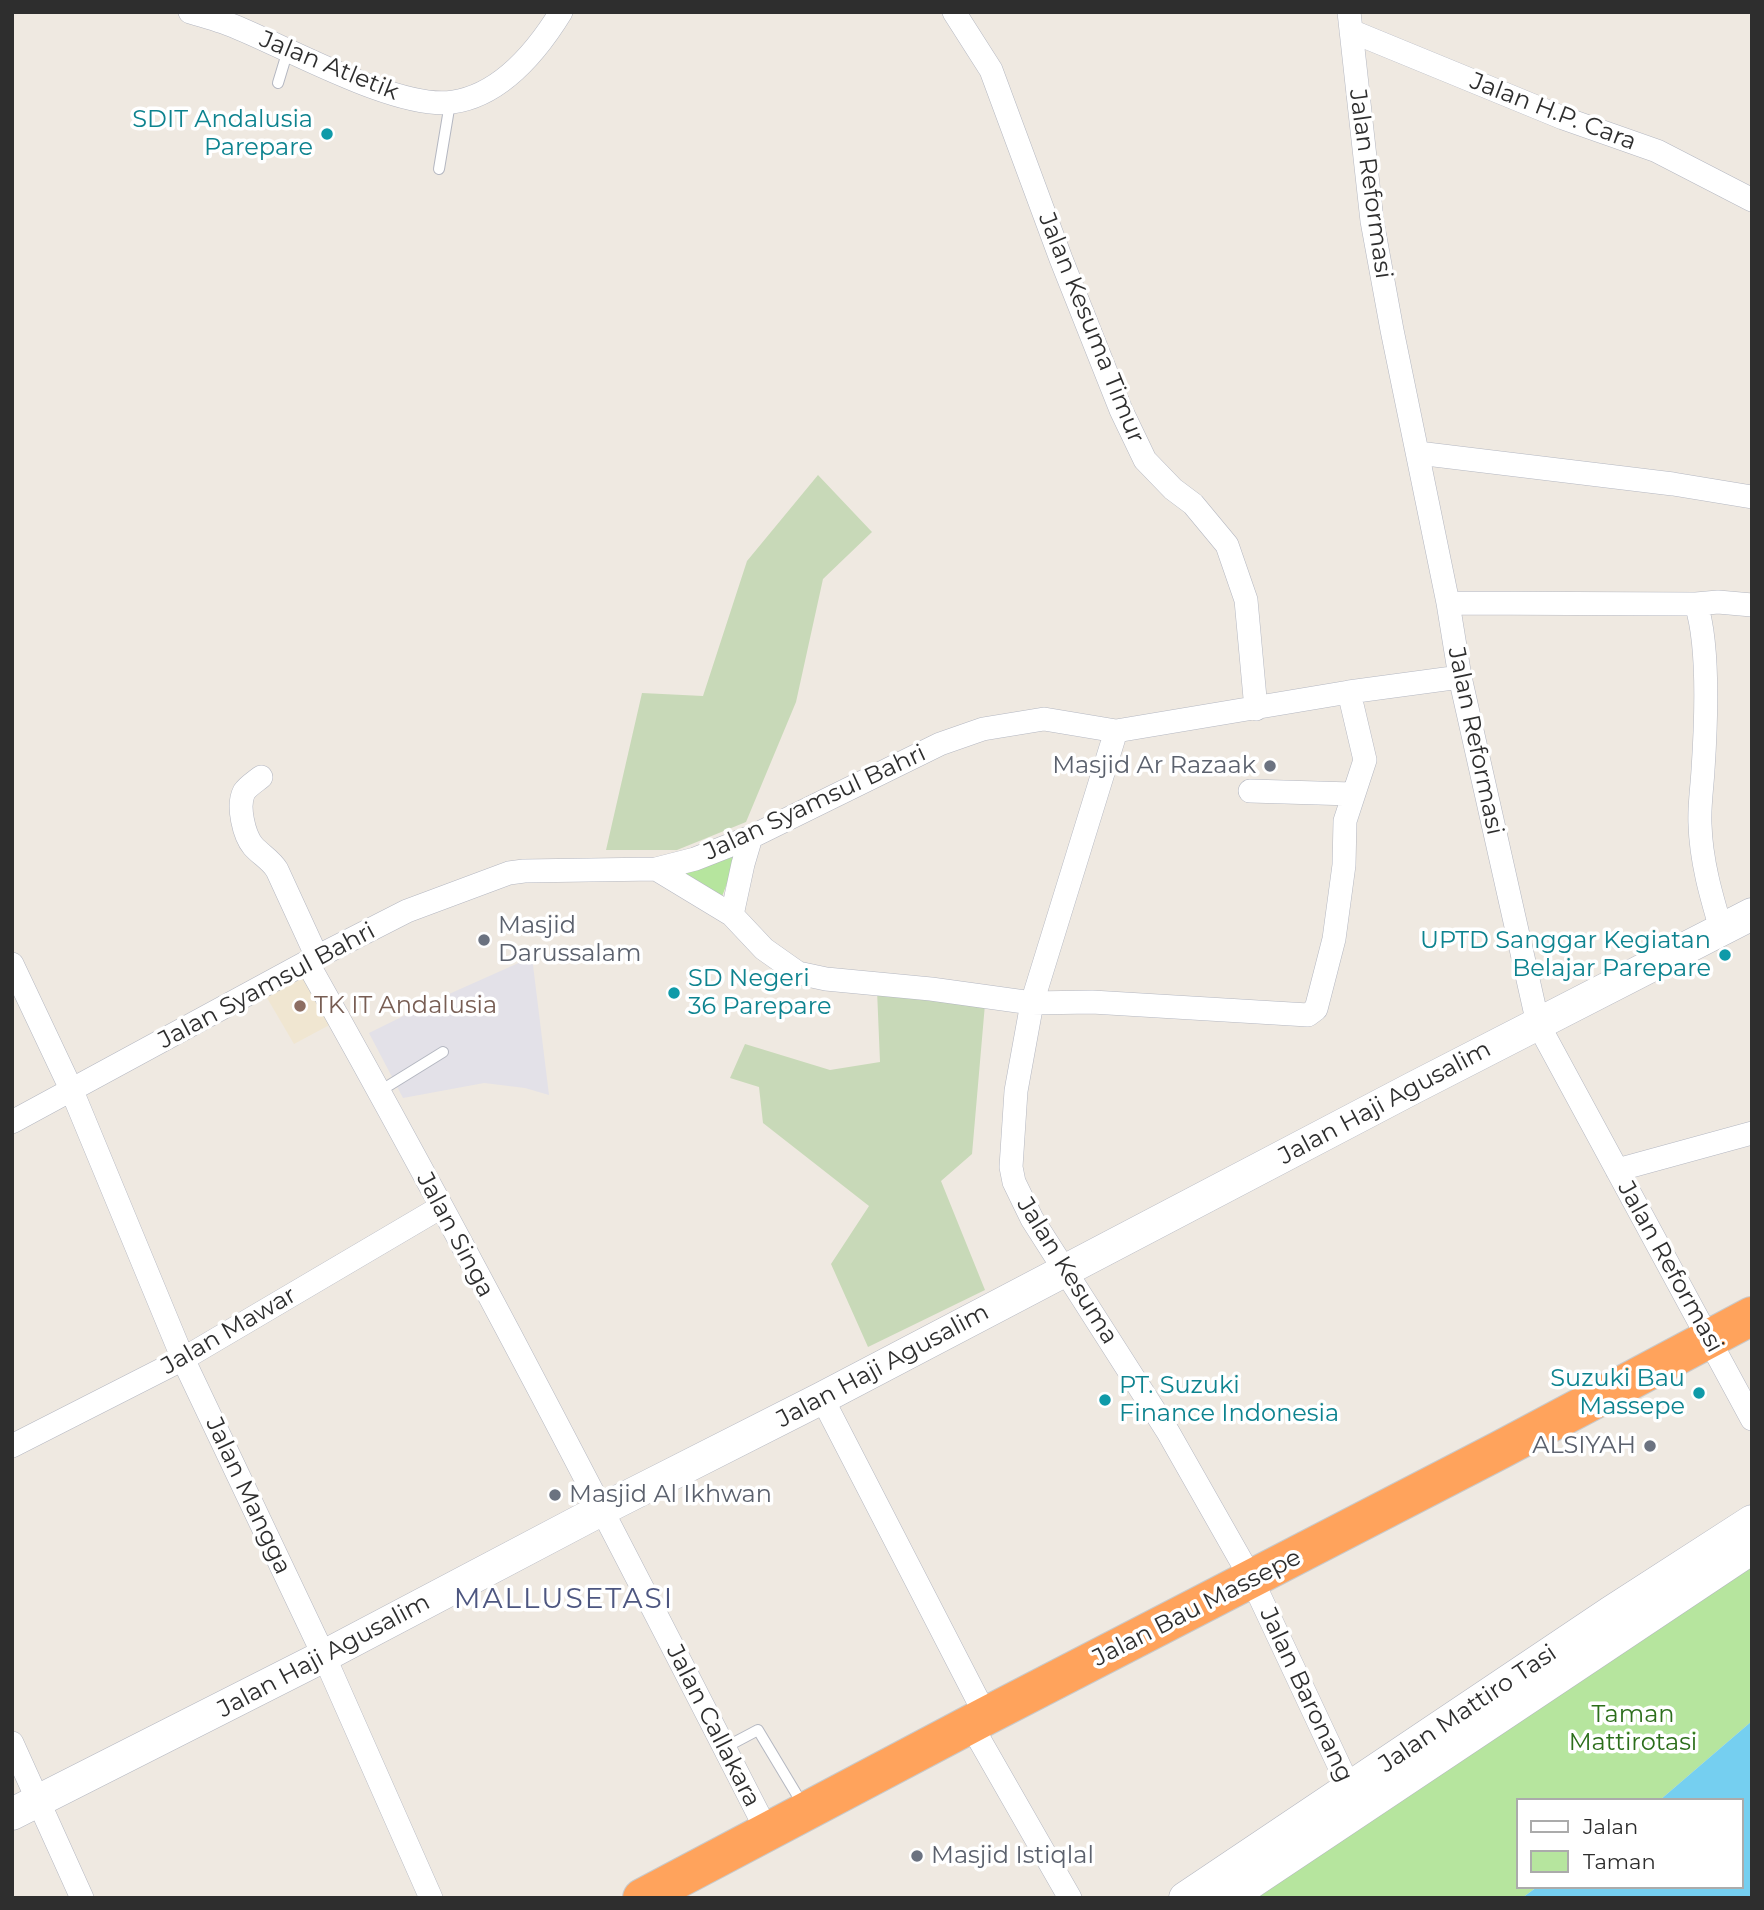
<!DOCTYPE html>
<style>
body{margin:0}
#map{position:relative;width:1764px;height:1910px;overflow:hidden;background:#efe9e1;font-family:Montserrat,sans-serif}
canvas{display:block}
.frame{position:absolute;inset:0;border:14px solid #2e2e2e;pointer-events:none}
.legend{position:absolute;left:1516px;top:1798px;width:228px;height:91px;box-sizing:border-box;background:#fff;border:2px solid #ababab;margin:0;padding:9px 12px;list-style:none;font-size:21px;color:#2e2e2e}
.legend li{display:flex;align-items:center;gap:14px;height:35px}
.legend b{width:35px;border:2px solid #ababab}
</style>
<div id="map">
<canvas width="1764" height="1910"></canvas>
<div class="frame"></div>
<ul class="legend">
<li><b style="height:9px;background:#fff"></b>Jalan</li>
<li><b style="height:19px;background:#b6e59e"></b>Taman</li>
</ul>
</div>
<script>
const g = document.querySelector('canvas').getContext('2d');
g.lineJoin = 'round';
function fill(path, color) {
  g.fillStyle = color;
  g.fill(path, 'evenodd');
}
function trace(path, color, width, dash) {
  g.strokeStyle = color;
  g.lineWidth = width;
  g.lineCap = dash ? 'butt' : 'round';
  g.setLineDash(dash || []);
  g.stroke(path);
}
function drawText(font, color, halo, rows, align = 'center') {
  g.font = font + ' Montserrat,sans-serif';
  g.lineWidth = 7;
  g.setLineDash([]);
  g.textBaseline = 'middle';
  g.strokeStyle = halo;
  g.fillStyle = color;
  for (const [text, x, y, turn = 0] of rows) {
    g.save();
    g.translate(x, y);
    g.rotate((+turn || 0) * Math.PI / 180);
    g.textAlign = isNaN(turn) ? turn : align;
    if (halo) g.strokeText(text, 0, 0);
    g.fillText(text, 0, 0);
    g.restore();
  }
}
const industrial = new Path2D(`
 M 532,957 L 549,1095 L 525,1088 L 484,1083 L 403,1098 L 369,1033 L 440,998 Z`);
const education = new Path2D(`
 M 306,967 L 335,1022 L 294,1044 L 263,991 Z`);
const green = new Path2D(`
 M 741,847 L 721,899 L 672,871 Z
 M 1752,1565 L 1752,1721 L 1660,1800 L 1517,1800 L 1517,1887 L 1537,1887 L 1522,1898 L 1249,1898 Z`);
const cemetery = new Path2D(`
 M 818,475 L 872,532 L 823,579 L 796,702 L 746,822 L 677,850 L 606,850 L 642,693 L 703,696 L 747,561 Z
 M 877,990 L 985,1004 L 972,1154 L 941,1181 L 985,1290 L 868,1347 L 831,1264 L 869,1206 L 763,1123 L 759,1087 L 730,1078 L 745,1044 L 830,1070 L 880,1062 Z`);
const water = new Path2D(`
 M 1752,1721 L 1752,1898 L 1522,1898 L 1537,1887 L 1741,1887 L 1741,1800 L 1660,1800 Z`);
const lane = new Path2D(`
 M 278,83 L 288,50
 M 439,169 L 450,103
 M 380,1091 L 443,1052
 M 724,1748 L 758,1730 L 803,1805`);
const street = new Path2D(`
 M 190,12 C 204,16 218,20 231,25 C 285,46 398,111 453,102 C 501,95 537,51 561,12
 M 954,12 L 991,70 L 1061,259 L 1121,410 L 1145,460 L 1173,489 L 1193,504 L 1227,545 L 1246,600 L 1256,709
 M 1349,12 L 1372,221 L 1392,330 L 1448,603 L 1460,677 L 1538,1024 L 1752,1419
 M 1351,31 L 1563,118 L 1657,151 L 1752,200
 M 1418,453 L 1673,484 L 1752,497
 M 1448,603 L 1696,604 L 1718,602 L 1752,605
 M 1696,604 C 1710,647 1706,725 1703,770 C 1702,788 1699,807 1700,824 C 1701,861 1711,895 1721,929
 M 1116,731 L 1032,1003 L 1016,1091 L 1011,1167 L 1014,1182 L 1032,1219 L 1168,1432 L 1252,1580 L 1350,1789 L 1357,1799
 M 261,777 C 255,782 248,786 244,792 C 237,806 244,835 253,846 C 261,855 271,860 277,870 L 317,957
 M 1250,791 L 1352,794
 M 656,869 L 732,915 L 764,949 L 798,973 L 826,979 L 931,989 L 1032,1003 L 1092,1002 L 1308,1015 L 1316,1009 L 1334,939 L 1344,865 L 1345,821 L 1365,760 L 1349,692
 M 732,915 L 743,864 L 751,837
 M 307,962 C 468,1248 618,1539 767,1831
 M 12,964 L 72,1091 L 183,1359 L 324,1656 L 431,1898
 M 12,1122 L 307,962 L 407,911 L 509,873 L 524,871 L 656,869 L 695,859 L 751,837 L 940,744 L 983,729 L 1044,719 L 1116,731 L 1349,692 L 1460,677
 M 1617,1170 L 1752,1133
 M 822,1398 L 986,1716
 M 12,1446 L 183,1359 L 441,1207
 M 971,1725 L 1070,1898
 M 12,1743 L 82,1898`);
const secondary = new Path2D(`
 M 12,1814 L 324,1656 L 603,1509 L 822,1398 L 1413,1088 L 1752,914
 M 1185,1898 L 1611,1612 L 1752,1521
 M 1228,1898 L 1752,1548`);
const highway = new Path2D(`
 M 642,1898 L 986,1716 L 1500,1450 L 1752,1316`);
const markers = [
 [327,134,7,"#0f9aa8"],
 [1270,766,7,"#6b7280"],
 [484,940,7,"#6b7280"],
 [1725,955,7,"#0f9aa8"],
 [674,993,7,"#0f9aa8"],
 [300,1006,7,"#8d6e63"],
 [1699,1393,7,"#0f9aa8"],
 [1105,1400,7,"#0f9aa8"],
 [1650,1446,7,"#6b7280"],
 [555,1495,7,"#6b7280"],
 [917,1856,7,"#6b7280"]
];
const streetNames = [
 ["Jalan Atletik",329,66,22],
 ["Jalan H.P. Cara",1553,112,21],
 ["Jalan Reformasi",1370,184,82],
 ["Jalan Kesuma Timur",1091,328,68],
 ["Jalan Reformasi",1475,741,78],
 ["Jalan Syamsul Bahri",815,803,-25],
 ["Jalan Syamsul Bahri",267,986,-28],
 ["Jalan Haji Agusalim",1385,1103,-28],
 ["Jalan Singa",455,1235,62],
 ["Jalan Reformasi",1670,1267,61],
 ["Jalan Kesuma",1067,1271,58],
 ["Jalan Mawar",229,1331,-30],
 ["Jalan Haji Agusalim",883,1366,-28],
 ["Jalan Mangga",248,1496,65],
 ["Jalan Bau Massepe",1197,1608,-27],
 ["Jalan Haji Agusalim",324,1656,-28],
 ["Jalan Baronang",1306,1695,65],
 ["Jalan Mattiro Tasi",1468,1709,-34],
 ["Jalan Callakara",713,1726,63]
];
const cultureNames = [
 ["SDIT Andalusia",313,120],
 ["Parepare",313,148],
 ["UPTD Sanggar Kegiatan",1711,941],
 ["Belajar Parepare",1711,969],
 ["SD Negeri",688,979,"left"],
 ["36 Parepare",688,1007,"left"],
 ["Suzuki Bau",1685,1379],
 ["Massepe",1685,1407],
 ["PT. Suzuki",1119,1386,"left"],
 ["Finance Indonesia",1119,1414,"left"]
];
const worshipNames = [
 ["Masjid Ar Razaak",1256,766,"right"],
 ["Masjid",498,926],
 ["Darussalam",498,954],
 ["ALSIYAH",1636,1446,"right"],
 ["Masjid Al Ikhwan",569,1495],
 ["Masjid Istiqlal",931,1856]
];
const educationNames = [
 ["TK IT Andalusia",314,1006]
];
const parkNames = [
 ["Taman",1633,1715],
 ["Mattirotasi",1633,1743]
];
const quarterNames = [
 ["MALLUSETASI",564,1600]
];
fill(industrial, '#e3e1e8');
fill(education, '#f0e6d1');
fill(green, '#b6e59e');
fill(cemetery, '#c8d9b8');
fill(water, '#75cff0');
trace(lane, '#b4b7c1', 12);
trace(street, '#b4b7c1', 24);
trace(secondary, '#b4b7c1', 33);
trace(highway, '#c9c9c9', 40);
trace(lane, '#fff', 10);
trace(street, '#fff', 23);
trace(secondary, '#fff', 32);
trace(highway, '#ffa35c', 38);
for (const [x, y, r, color] of markers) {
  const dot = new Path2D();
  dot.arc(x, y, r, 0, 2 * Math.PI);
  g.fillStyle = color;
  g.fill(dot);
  trace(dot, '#fff', 2.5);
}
drawText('24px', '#2e2e2e', '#fff', streetNames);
drawText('24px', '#0d838f', '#fff', cultureNames, 'right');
drawText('24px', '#5b616d', '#fff', worshipNames, 'left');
drawText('24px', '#785e54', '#fff', educationNames, 'left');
drawText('24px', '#2c6e1b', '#fff', parkNames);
g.letterSpacing = '2px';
drawText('28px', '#4d5680', '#fff', quarterNames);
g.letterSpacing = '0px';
</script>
